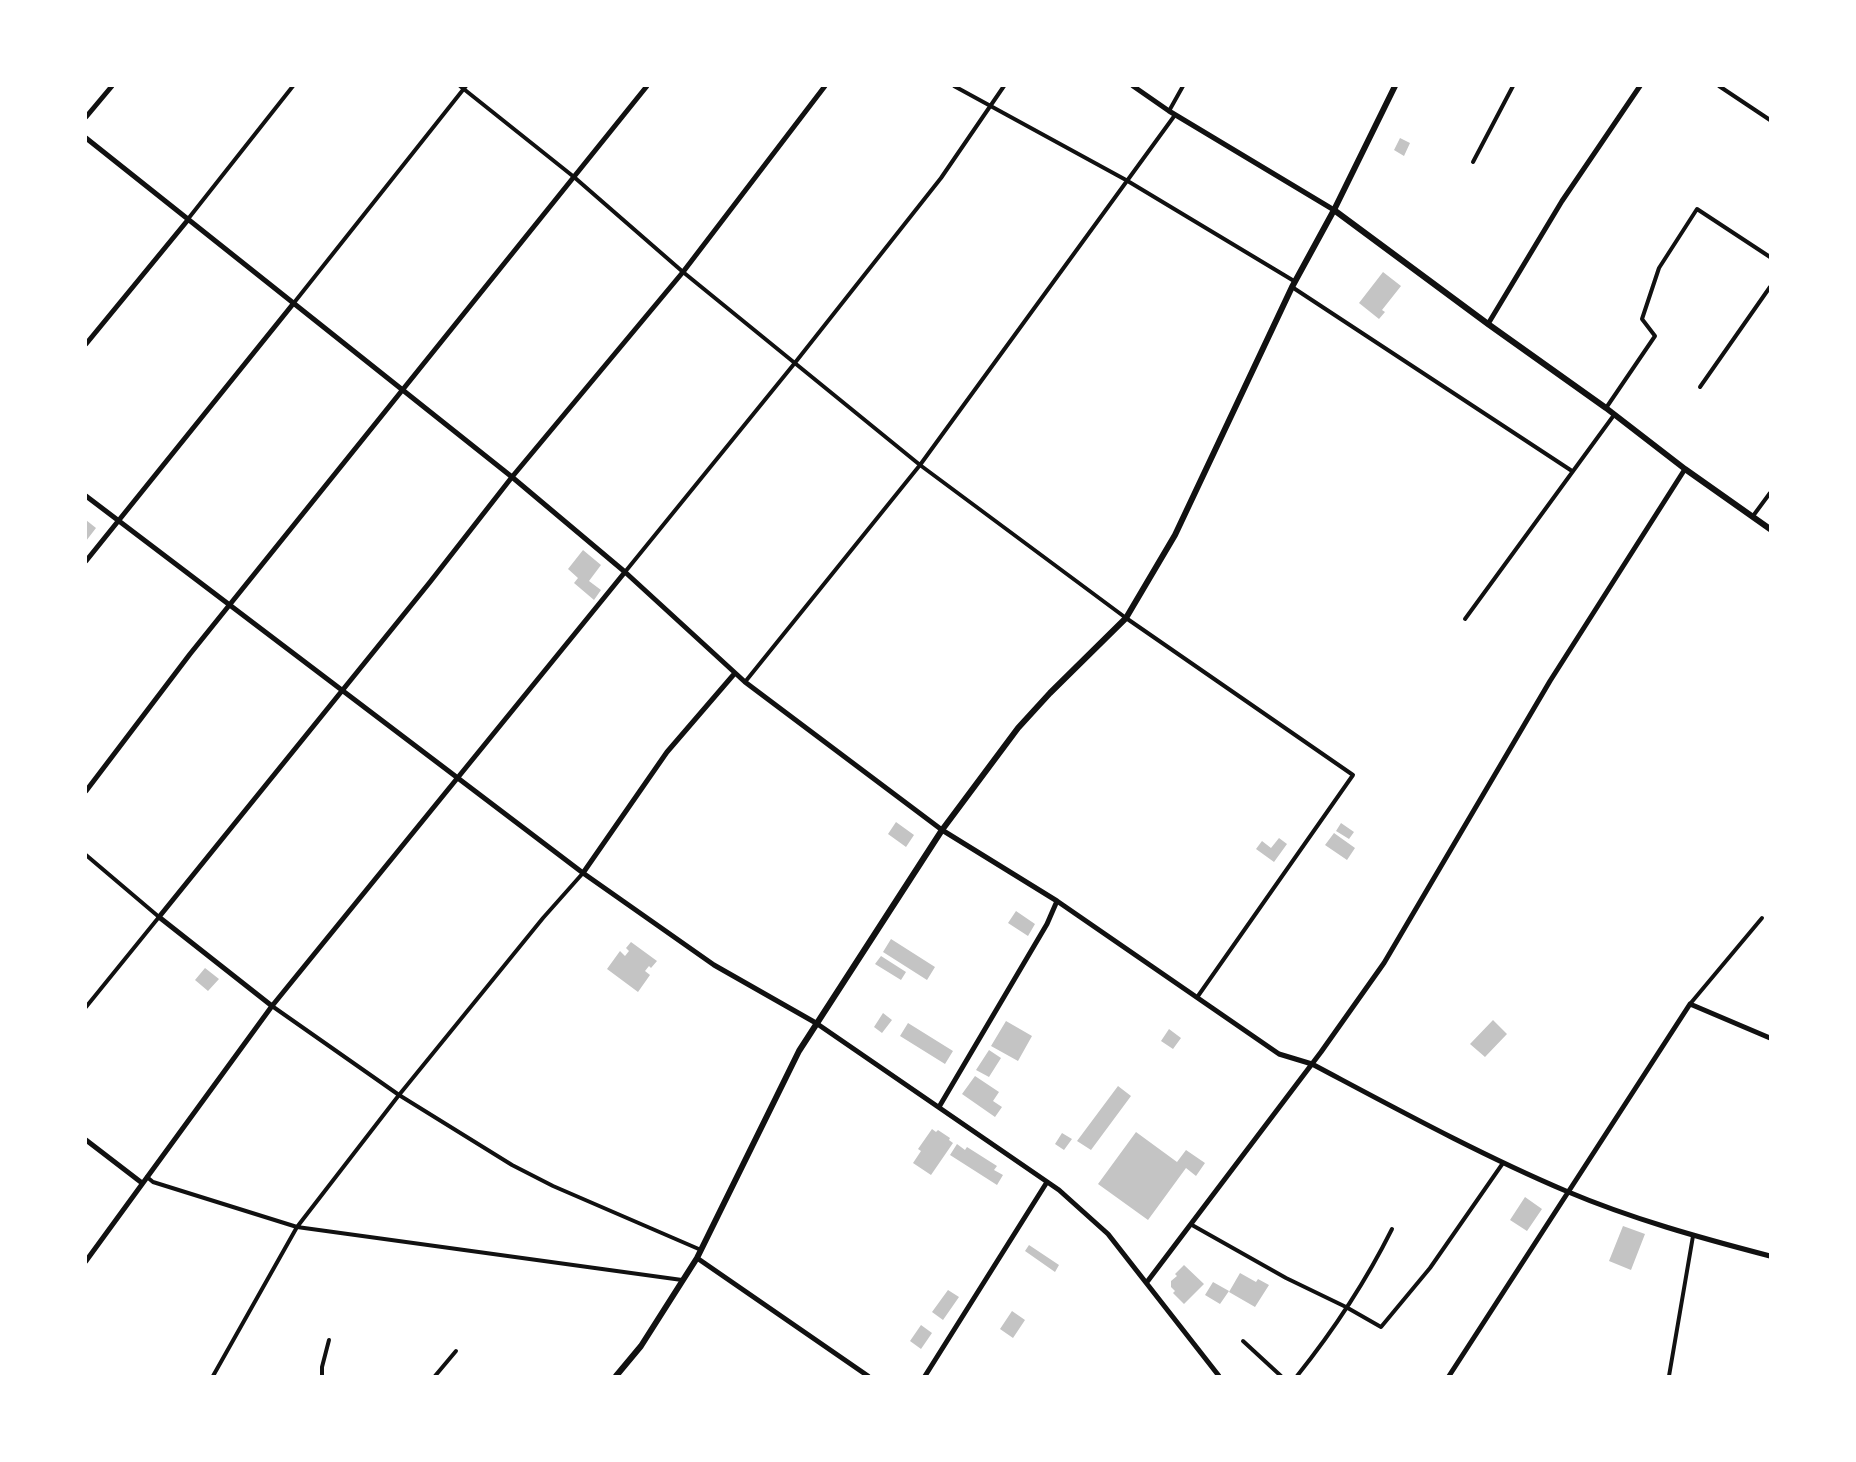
<!DOCTYPE html>
<style>
body{margin:0}
#map{position:relative;width:1856px;height:1462px;overflow:hidden;background:#fff;font-family:Rubik,sans-serif}
canvas{display:block}
.frame{position:absolute;inset:0;border:87px solid #fff;pointer-events:none}
</style>
<div id="map">
<canvas width="1856" height="1462"></canvas>
<div class="frame"></div>
</div>
<script>
const g = document.querySelector('canvas').getContext('2d');
g.lineJoin = 'round';
function fill(path, color) {
  g.fillStyle = color;
  g.fill(path, 'evenodd');
}
function trace(path, color, width, dash) {
  g.strokeStyle = color;
  g.lineWidth = width;
  g.lineCap = dash ? 'butt' : 'round';
  g.setLineDash(dash || []);
  g.stroke(path);
}
const building = new Path2D(`
 M 1400,138 L 1410,143 L 1404,156 L 1394,150 Z
 M 1383,272 L 1401,286 L 1382,310 L 1385,312 L 1379,319 L 1359,303 Z
 M 86,520 L 96,528 L 86,541 Z
 M 583,550 L 601,565 L 589,581 L 601,590 L 594,600 L 574,583 L 578,578 L 568,569 Z
 M 896,822 L 914,835 L 906,847 L 888,834 Z
 M 1341,823 L 1354,832 L 1349,839 L 1336,831 Z
 M 1334,833 L 1355,848 L 1347,860 L 1325,845 Z
 M 1279,838 L 1287,844 L 1274,862 L 1256,849 L 1262,841 L 1271,848 Z
 M 1016,911 L 1035,924 L 1028,936 L 1008,923 Z
 M 891,939 L 935,967 L 927,980 L 883,952 Z
 M 631,942 L 657,961 L 651,968 L 649,966 L 645,971 L 650,975 L 638,992 L 607,969 L 620,951 L 625,956 L 629,951 L 626,948 Z
 M 881,956 L 906,972 L 901,980 L 875,964 Z
 M 205,968 L 219,979 L 208,991 L 195,980 Z
 M 883,1013 L 892,1020 L 882,1033 L 874,1027 Z
 M 1493,1020 L 1507,1034 L 1485,1057 L 1470,1044 Z
 M 1006,1021 L 1032,1036 L 1018,1061 L 991,1046 Z
 M 908,1023 L 953,1051 L 945,1064 L 900,1036 Z
 M 1169,1029 L 1181,1038 L 1173,1049 L 1161,1041 Z
 M 989,1050 L 1001,1058 L 989,1077 L 976,1070 Z
 M 975,1076 L 999,1092 L 993,1101 L 1002,1107 L 995,1117 L 962,1094 Z
 M 1118,1086 L 1131,1096 L 1091,1150 L 1077,1141 Z
 M 932,1129 L 936,1132 L 938,1130 L 950,1138 L 949,1140 L 953,1143 L 931,1175 L 913,1163 L 921,1151 L 918,1149 Z
 M 1136,1132 L 1177,1162 L 1186,1150 L 1205,1163 L 1196,1176 L 1186,1168 L 1148,1220 L 1098,1184 Z
 M 1062,1133 L 1072,1139 L 1064,1150 L 1055,1144 Z
 M 957,1144 L 965,1150 L 967,1147 L 997,1166 L 994,1170 L 1003,1175 L 997,1185 L 950,1155 Z
 M 1525,1197 L 1542,1209 L 1527,1231 L 1510,1220 Z
 M 1623,1226 L 1645,1234 L 1631,1270 L 1609,1261 Z
 M 1029,1245 L 1059,1265 L 1055,1272 L 1025,1251 Z
 M 1184,1265 L 1204,1284 L 1184,1304 L 1173,1293 L 1175,1291 L 1171,1287 L 1171,1281 L 1177,1276 L 1175,1274 Z
 M 1240,1273 L 1256,1282 L 1258,1279 L 1269,1285 L 1255,1307 L 1229,1292 Z
 M 1213,1282 L 1229,1291 L 1220,1304 L 1205,1295 Z
 M 948,1290 L 959,1297 L 943,1320 L 932,1312 Z
 M 1012,1311 L 1025,1320 L 1013,1338 L 1000,1329 Z
 M 921,1325 L 932,1333 L 921,1349 L 910,1341 Z`);
const minor = new Path2D(`
 M 460,86 L 574,177 L 683,272 L 920,465 L 1126,618 L 1353,775 L 1198,996
 M 954,86 L 1126,180 L 1294,281
 M 1719,86 L 1770,120
 M 1169,111 L 1183,86
 M 1473,162 L 1513,86
 M 188,219 L 293,86
 M 1292,287 L 1572,471
 M 293,304 L 466,86
 M 1700,387 L 1770,287
 M 1606,408 L 1655,336 L 1642,319 L 1659,268 L 1697,209 L 1770,257
 M 1753,516 L 1770,493
 M 625,572 L 794,364 L 941,178 L 1004,86
 M 1465,619 L 1614,415
 M 745,682 L 920,465 L 1175,115
 M 86,855 L 159,917 L 86,1007
 M 1690,1004 L 1762,918
 M 272,1006 L 399,1095 L 512,1165 L 553,1186 L 701,1250
 M 147,1177 L 153,1182 L 297,1227 L 682,1280
 M 1192,1225 L 1286,1278 L 1346,1307 L 1381,1327 L 1430,1268 L 1503,1163
 M 1243,1341 L 1281,1376
 M 213,1376 L 297,1227 L 399,1095 L 543,918 L 583,873
 M 322,1376 L 322,1367 L 329,1340
 M 435,1376 L 456,1351
 M 1297,1376 C 1333,1331 1366,1281 1392,1229
 M 1669,1376 L 1693,1236`);
const tertiary = new Path2D(`
 M 1133,86 L 1169,111 L 1334,210
 M 86,117 L 112,86
 M 86,138 L 512,477 L 625,572 L 745,682 L 942,830 L 1057,901 L 1279,1054 L 1312,1064 C 1395,1108 1479,1154 1566,1191 C 1632,1219 1701,1238 1770,1256
 M 1488,324 L 1562,201 L 1640,86
 M 86,344 L 187,221
 M 86,496 L 583,873 L 714,965 L 816,1023 L 1059,1190 L 1108,1234 L 1219,1376
 M 86,561 L 293,304
 M 86,791 L 190,654 L 647,86
 M 583,873 L 667,752 L 735,673
 M 272,1006 L 159,917 L 430,582 L 512,477 L 683,272 L 825,86
 M 939,1107 L 1047,924 L 1057,901
 M 86,1140 L 142,1183
 M 697,1258 L 868,1376
 M 86,1261 L 272,1006 L 625,572
 M 1147,1282 L 1321,1052 L 1384,963 L 1550,681 L 1685,469
 M 925,1376 L 1047,1182
 M 1449,1376 L 1690,1004 L 1770,1038`);
const secondary = new Path2D(`
 M 1334,210 L 1488,324 L 1606,408 L 1685,469 L 1770,529
 M 616,1376 L 641,1346 L 697,1258 L 799,1051 L 942,830 L 1018,728 L 1050,693 L 1126,618 L 1175,535 L 1292,287 L 1334,210 L 1395,86`);
fill(building, '#c4c4c4');
trace(minor, '#111', 4);
trace(tertiary, '#111', 5);
trace(secondary, '#111', 6);
</script>
